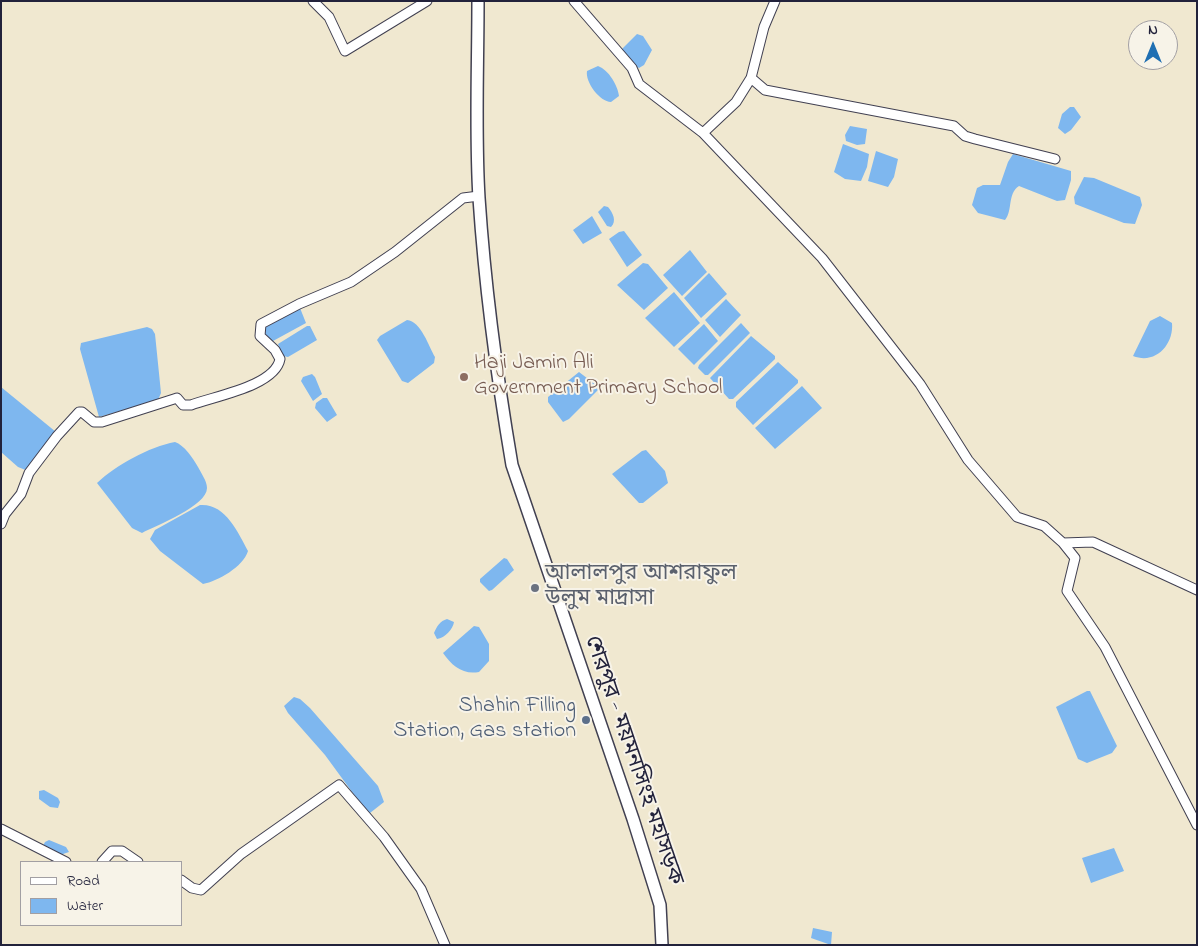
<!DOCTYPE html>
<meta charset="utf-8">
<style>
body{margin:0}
#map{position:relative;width:1198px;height:946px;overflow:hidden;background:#f0e8d0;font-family:"Indie Flower",sans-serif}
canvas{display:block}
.frame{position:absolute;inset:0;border:2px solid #22223b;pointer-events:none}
.legend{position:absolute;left:20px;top:861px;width:162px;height:65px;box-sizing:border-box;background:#f7f3e8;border:1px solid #a29fa3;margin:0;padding:6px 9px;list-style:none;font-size:15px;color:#22223b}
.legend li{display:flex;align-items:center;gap:10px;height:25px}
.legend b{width:25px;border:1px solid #a29fa3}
.north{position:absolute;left:1128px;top:20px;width:50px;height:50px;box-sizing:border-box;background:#f7f3e8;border:1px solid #a29fa3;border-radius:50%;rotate:0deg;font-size:14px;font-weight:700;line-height:20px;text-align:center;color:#22223b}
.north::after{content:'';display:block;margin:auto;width:18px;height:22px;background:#1f6fb2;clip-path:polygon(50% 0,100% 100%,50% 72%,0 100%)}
</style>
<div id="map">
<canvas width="1198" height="946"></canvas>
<div class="frame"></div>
<ul class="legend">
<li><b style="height:6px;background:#fff"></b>Road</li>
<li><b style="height:14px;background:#7eb7ef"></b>Water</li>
</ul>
<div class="north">N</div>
</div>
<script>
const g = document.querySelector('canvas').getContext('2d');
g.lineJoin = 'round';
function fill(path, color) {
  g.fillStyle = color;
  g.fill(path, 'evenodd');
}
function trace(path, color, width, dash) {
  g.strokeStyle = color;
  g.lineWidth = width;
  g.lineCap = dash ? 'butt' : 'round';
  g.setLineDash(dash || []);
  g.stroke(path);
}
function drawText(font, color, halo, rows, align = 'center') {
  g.font = font + ' "Indie Flower","Noto Sans Bengali",sans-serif';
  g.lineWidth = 4;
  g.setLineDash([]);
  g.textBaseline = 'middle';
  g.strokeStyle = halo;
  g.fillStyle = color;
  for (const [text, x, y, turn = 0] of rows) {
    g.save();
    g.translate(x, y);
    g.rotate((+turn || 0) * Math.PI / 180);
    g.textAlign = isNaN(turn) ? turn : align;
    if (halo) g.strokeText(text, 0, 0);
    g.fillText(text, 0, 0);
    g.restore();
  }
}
const water = new Path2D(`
 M 637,34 L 643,36 L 652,50 L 644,65 L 639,68 L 633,64 L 621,50 Z
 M 598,66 C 609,70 618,86 619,96 L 611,102 C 600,102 585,82 587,71 Z
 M 1070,107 L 1074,107 L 1081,117 L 1071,130 L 1065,134 L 1058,128 L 1062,114 Z
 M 850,126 L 867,129 L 865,144 L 857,145 L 846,141 L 845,135 Z
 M 843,144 L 869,154 L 867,167 L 861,181 L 845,179 L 834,172 Z
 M 876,151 L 898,159 L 894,177 L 888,187 L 868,181 Z
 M 1013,154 L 1071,171 L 1071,180 L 1065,200 L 1057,201 L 1019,186 C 1007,194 1013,210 1005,220 L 978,213 L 972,205 L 977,188 L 983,185 L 1000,185 L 1008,162 Z
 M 1084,177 L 1094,178 L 1140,197 L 1142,205 L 1135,224 L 1124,223 L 1075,204 L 1074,197 Z
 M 604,206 L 608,207 C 613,213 617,221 611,227 L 607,226 L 598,212 Z
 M 592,216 L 602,233 L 583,244 L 573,230 Z
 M 624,231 L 642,255 L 627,267 L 609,239 L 619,232 Z
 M 690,250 L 707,272 L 682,296 L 663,275 Z
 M 643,263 L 648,264 L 668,288 L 644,310 L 617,285 Z
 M 709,273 L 727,294 L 701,318 L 684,298 Z
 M 674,292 L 700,323 L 674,347 L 645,318 Z
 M 726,299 L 741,315 L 720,337 L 705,320 Z
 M 300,308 L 306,323 L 273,341 L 269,341 L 265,335 L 266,327 Z
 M 1160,316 L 1172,323 C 1174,344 1156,365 1133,356 L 1150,321 Z
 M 407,320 C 421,321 429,347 435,357 L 434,363 L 408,383 L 402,381 L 377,340 L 380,336 Z
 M 741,323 L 750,333 L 708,375 L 705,375 L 698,368 L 699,365 Z
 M 704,324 L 718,341 L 694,365 L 678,349 Z
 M 307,326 L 310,326 L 317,340 L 288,357 L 283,356 L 278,344 Z
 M 147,327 L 152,329 L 155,334 L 161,393 L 158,400 L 99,417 L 80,349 L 81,343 Z
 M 751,336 L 775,356 L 775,359 L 733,399 L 729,399 L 710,378 Z
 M 778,362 L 798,380 L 798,383 L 753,425 L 736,407 L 736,402 Z
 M 579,372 L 596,385 L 598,390 L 569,419 L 563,422 L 548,402 L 548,397 Z
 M 312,374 L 315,377 L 322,394 L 313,401 L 301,381 L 303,377 Z
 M 802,386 L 822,408 L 775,449 L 755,428 Z
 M 1,387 L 56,432 L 28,471 L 18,467 L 1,452 Z
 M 323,398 L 327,398 L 337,415 L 327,422 L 315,408 L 316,403 Z
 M 175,442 C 184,445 193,458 198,467 C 201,473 207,481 207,488 C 207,506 157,525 142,533 L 132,528 L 97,483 C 116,465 149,447 175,442 Z
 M 646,450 L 665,471 L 668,483 L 643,503 L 639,503 L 612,474 L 642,451 Z
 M 200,505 C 225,503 238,532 248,551 C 243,567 218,581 203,584 L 160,551 L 150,539 L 155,530 Z
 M 504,558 L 507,559 L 514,570 L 492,590 L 489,591 L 480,582 L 480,579 Z
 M 447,619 L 454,622 C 453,629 445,638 437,639 L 434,633 C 437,626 440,621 447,619 Z
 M 474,626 L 479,627 L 489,644 L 489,661 L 479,672 C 463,675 452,666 443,653 Z
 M 1087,691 L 1090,691 L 1117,746 L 1112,753 L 1087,763 L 1078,759 L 1056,707 Z
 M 294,697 L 300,699 L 310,708 L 378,786 L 384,802 L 370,813 L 366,811 L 325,755 L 288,713 L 284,706 Z
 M 44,790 L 58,798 L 60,802 L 58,808 L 50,807 L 39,799 L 39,791 Z
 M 49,840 L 66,847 L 69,852 L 60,855 L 43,846 L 45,842 Z
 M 1114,848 L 1124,871 L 1091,883 L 1082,858 Z
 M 813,928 L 832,932 L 831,945 L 811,938 Z`);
const minor = new Path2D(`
 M 313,1 L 329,17 L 345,51 L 427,1
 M 574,1 L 632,68 L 639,84 L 703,133 L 822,258 L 920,384 L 968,460 L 1017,517 L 1044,526 L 1063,543 L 1075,558 L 1067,591 L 1105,647 L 1197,825
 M 751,78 L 765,90 L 954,126 L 965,136 L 975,139 L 1055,159
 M 703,133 L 736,102 L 751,78 L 764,27 L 775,1
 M 1,524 L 5,514 L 21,494 L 29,473 L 57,436 L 79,412 L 82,412 L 94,422 L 102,422 L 174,399 L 177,398 L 183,405 L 191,405 C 215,396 275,386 280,359 L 275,350 L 260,336 L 261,324 L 299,304 L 351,282 L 395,252 L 463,198 L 479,196
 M 1063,543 L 1093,542 L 1197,590
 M 1,829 L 66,862
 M 102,862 L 112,851 L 122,851 L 138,862
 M 181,880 L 192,888 L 201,890 L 241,854 L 339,785 L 384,837 L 421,889 L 445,945`);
const major = new Path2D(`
 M 478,1 C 478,67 475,133 479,198 C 485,288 497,377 512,465 L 633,819 L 660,905 L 662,945`);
const markers = [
 [464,377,5,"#8d6e63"],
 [535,588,5,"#6b7280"],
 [586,720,5,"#5c6f8a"]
];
const educationNames = [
 ["Haji Jamin Ali",474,364],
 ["Government Primary School",474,389]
];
const worshipNames = [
 ["আলালপুর আশরাফুল",545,575],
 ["উলুম মাদ্রাসা",545,600]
];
const serviceNames = [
 ["Shahin Filling",576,707],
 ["Station, Gas station",576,732]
];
const streetNames = [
 ["শেরপুর - ময়মনসিংহ মহাসড়ক",632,761,71]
];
fill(water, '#7eb7ef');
trace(minor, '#414051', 11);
trace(major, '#414051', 14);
trace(minor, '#fff', 9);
trace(major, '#fff', 11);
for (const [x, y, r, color] of markers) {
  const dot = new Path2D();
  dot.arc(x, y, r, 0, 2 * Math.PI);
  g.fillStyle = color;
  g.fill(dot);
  trace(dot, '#f7f3e8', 2);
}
drawText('22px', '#785e54', '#f7f3e8', educationNames, 'left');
drawText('22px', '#5b616d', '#f7f3e8', worshipNames, 'left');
drawText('22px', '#4e5e75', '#f7f3e8', serviceNames, 'right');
drawText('22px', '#22223b', '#f7f3e8', streetNames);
</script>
